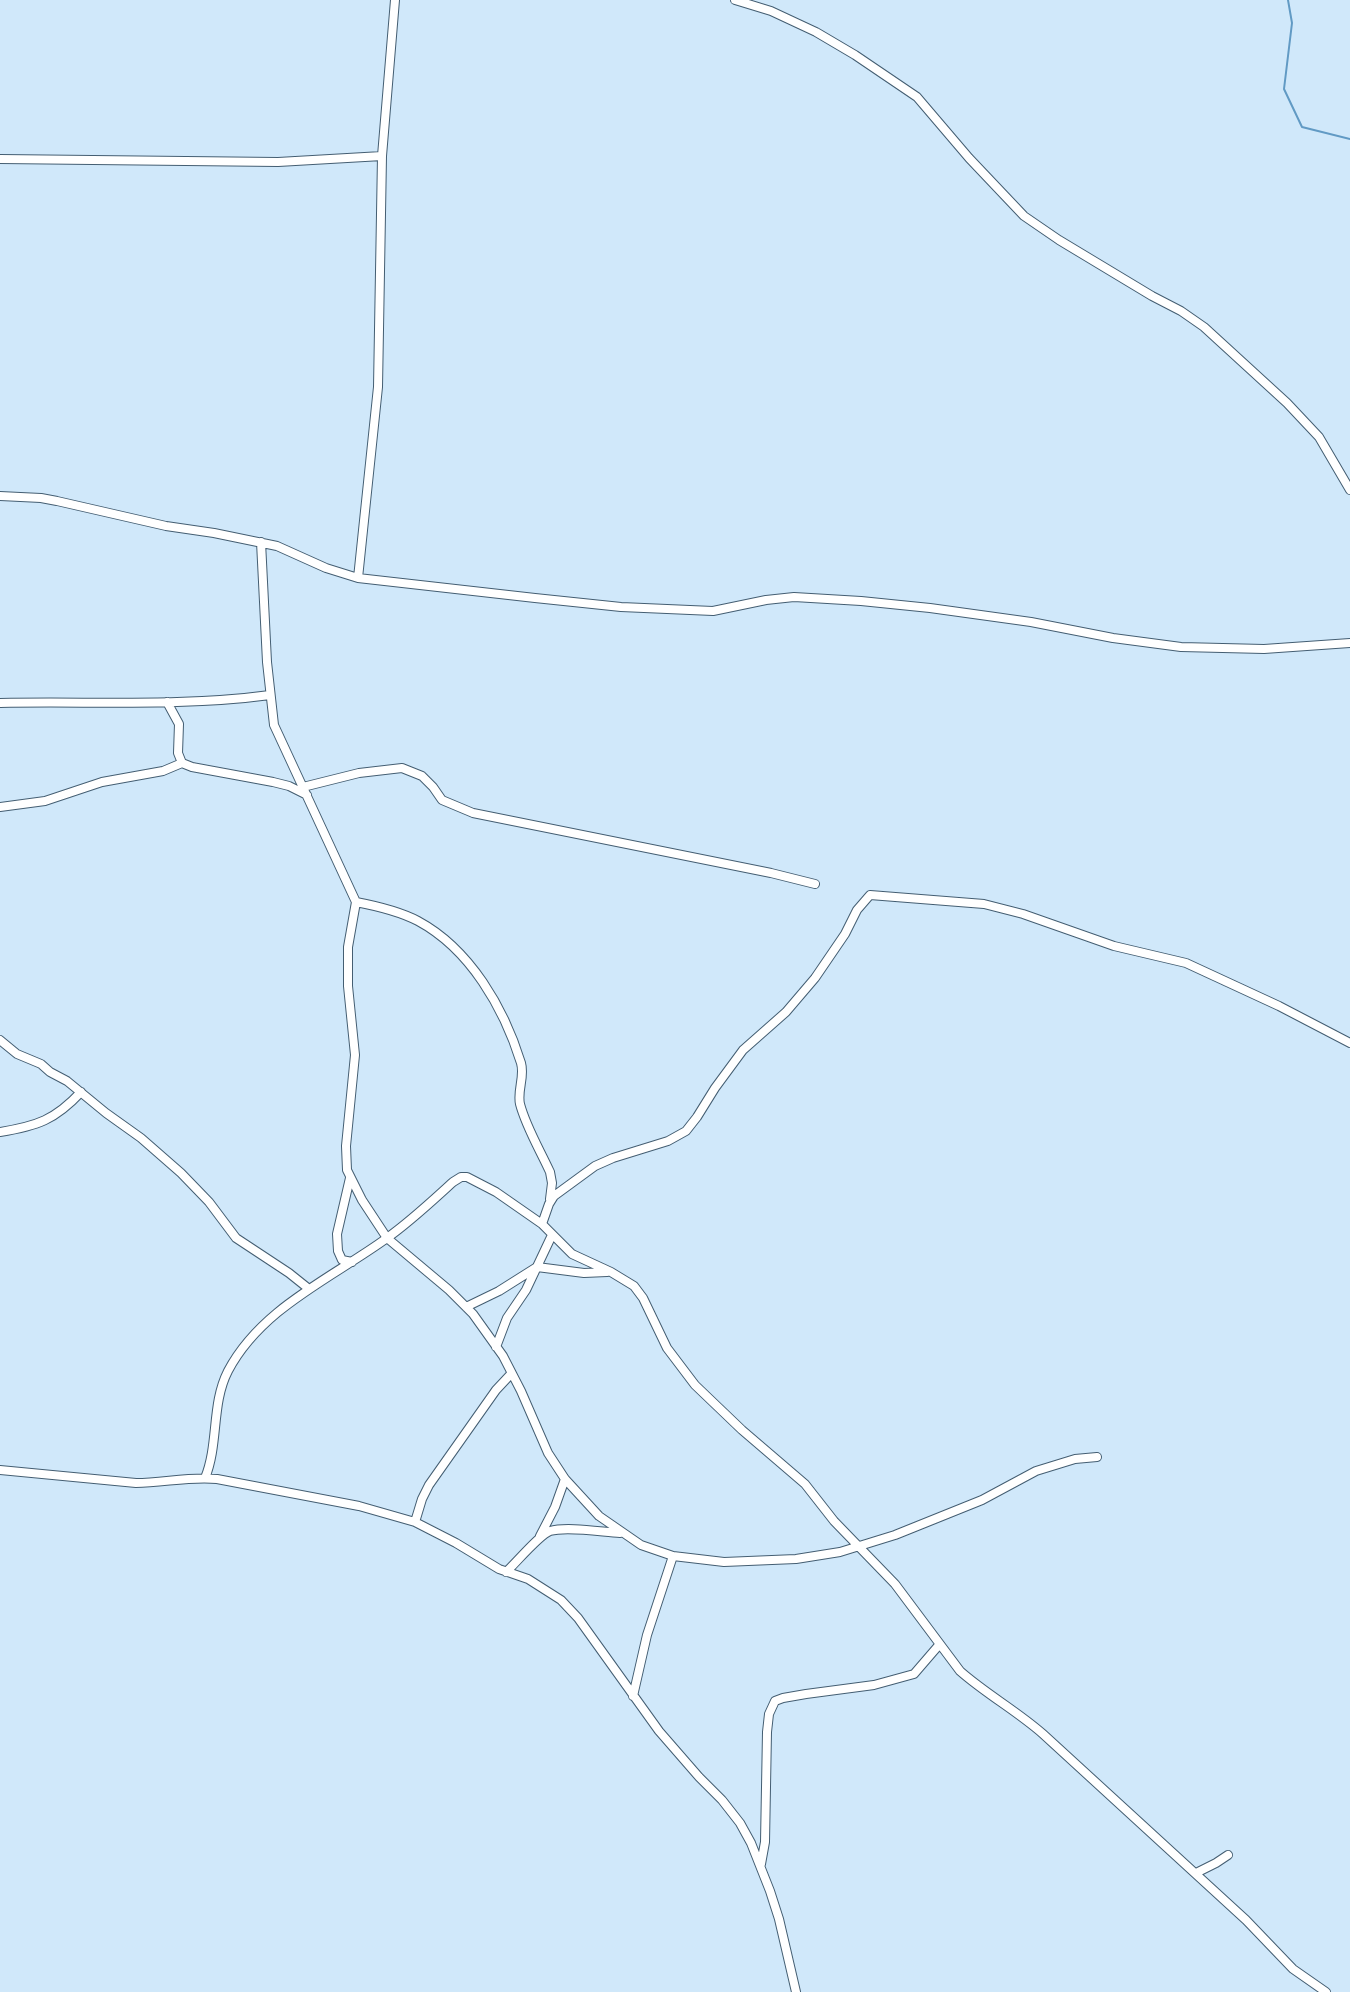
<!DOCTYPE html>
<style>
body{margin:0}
canvas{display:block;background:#d0e8fa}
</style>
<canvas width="1350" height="1992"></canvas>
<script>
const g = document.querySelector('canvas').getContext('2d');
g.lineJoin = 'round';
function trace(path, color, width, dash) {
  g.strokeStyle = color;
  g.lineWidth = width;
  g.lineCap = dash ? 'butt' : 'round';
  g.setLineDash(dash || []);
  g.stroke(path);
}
const stream = new Path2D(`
 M 1288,0 L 1292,23 L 1284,89 L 1302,127 L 1350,139`);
const minor = new Path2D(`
 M 735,0 L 771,11 L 816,32 L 855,55 L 917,97 L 969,158 L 1024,216 L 1059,240 L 1152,296 L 1181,311 L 1204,327 L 1287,403 L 1319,437 L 1350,490
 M 0,159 L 278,162 L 382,156
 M 0,496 L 41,498 L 57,501 L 166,526 L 214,533 L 277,546 L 326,568 L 358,578 L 535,598 L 621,607 L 713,611 L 766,600 L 794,597 L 861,601 L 930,608 L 1031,622 L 1113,638 L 1181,647 L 1264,649 L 1350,643
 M 261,542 L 267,662 L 274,725 L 356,902 L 348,947 L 348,986 L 355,1055 L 346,1146 L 347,1170 L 362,1200 L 387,1238 L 449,1290 L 473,1314 L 503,1356 L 521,1391 L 548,1453 L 565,1479 L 599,1516 L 641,1545 L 673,1556 L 724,1562 L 796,1559 L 840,1552 L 895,1535 L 982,1500 L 1036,1471 L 1075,1459 L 1097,1457
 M 358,578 L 378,387 L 382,156 L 395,0
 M 167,702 L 179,724 L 178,753 L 182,763 L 192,767 L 273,782 L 289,786 L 307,795
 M 0,703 C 90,701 181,707 270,695
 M 303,787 L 359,773 L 402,768 L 422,776 L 433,787 L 442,800 L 473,813 L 771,873 L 815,884
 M 0,807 L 45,801 L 102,782 L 163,771 L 182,763
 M 356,902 C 377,906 399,911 418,921 C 470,949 504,1008 521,1063 C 525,1077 517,1090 520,1104 C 526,1127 540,1150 550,1172 L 552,1183 L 550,1199
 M 0,1040 L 17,1054 L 41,1064 L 50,1072 L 67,1081 L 106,1113 L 141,1138 L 181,1173 L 209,1202 L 236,1238 L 289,1273 L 309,1289
 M 0,1132 C 37,1126 55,1120 81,1092
 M 350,1178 L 337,1234 L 338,1251 L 342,1260 L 352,1262
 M 542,1224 L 549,1204 L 554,1196 L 595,1166 L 613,1158 L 668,1141 L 686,1131 L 697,1117 L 715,1088 L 743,1050 L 786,1012 L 815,978 L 845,934 L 857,910 L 870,895 L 984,904 L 1023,914 L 1114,946 L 1186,963 L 1279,1006 L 1350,1043
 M 466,1307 L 499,1291 L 537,1267 L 584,1273 L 607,1272
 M 496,1347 L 507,1318 L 526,1290 L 552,1235
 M 0,1470 L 136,1483 C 163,1483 190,1476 217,1479 L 359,1506 L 415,1522 L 456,1543 L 499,1569 L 528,1579 L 561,1600 L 578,1618 L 659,1731 L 699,1777 L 722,1800 L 740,1823 L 751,1843 L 770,1891 L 779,1919 L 796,1992
 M 205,1478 C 219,1444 211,1404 228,1371 C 261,1308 332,1278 387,1238 C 411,1221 432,1201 453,1182 L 461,1177 L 467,1177 L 496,1192 L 542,1224 L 572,1254 L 611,1272 L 634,1286 L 643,1298 L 667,1348 L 695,1385 L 742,1430 L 805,1484 L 834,1521 L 895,1584 L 960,1671 C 986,1694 1017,1711 1043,1734 L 1246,1920 L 1293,1969 L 1326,1992
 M 415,1522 L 422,1499 L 429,1485 L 496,1390 L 511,1374
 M 540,1536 L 555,1507 L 565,1479
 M 506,1572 C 516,1563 539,1535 550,1531 C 567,1526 602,1532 620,1533
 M 633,1696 L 647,1635 L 673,1556
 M 761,1864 L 765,1842 L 767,1732 L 769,1714 L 775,1701 L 783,1698 L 806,1694 L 874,1685 L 914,1674 L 939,1645
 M 1196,1873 L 1216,1863 L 1228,1855`);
trace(stream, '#619ac4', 2);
trace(minor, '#445e72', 10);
trace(minor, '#fff', 8);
</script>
